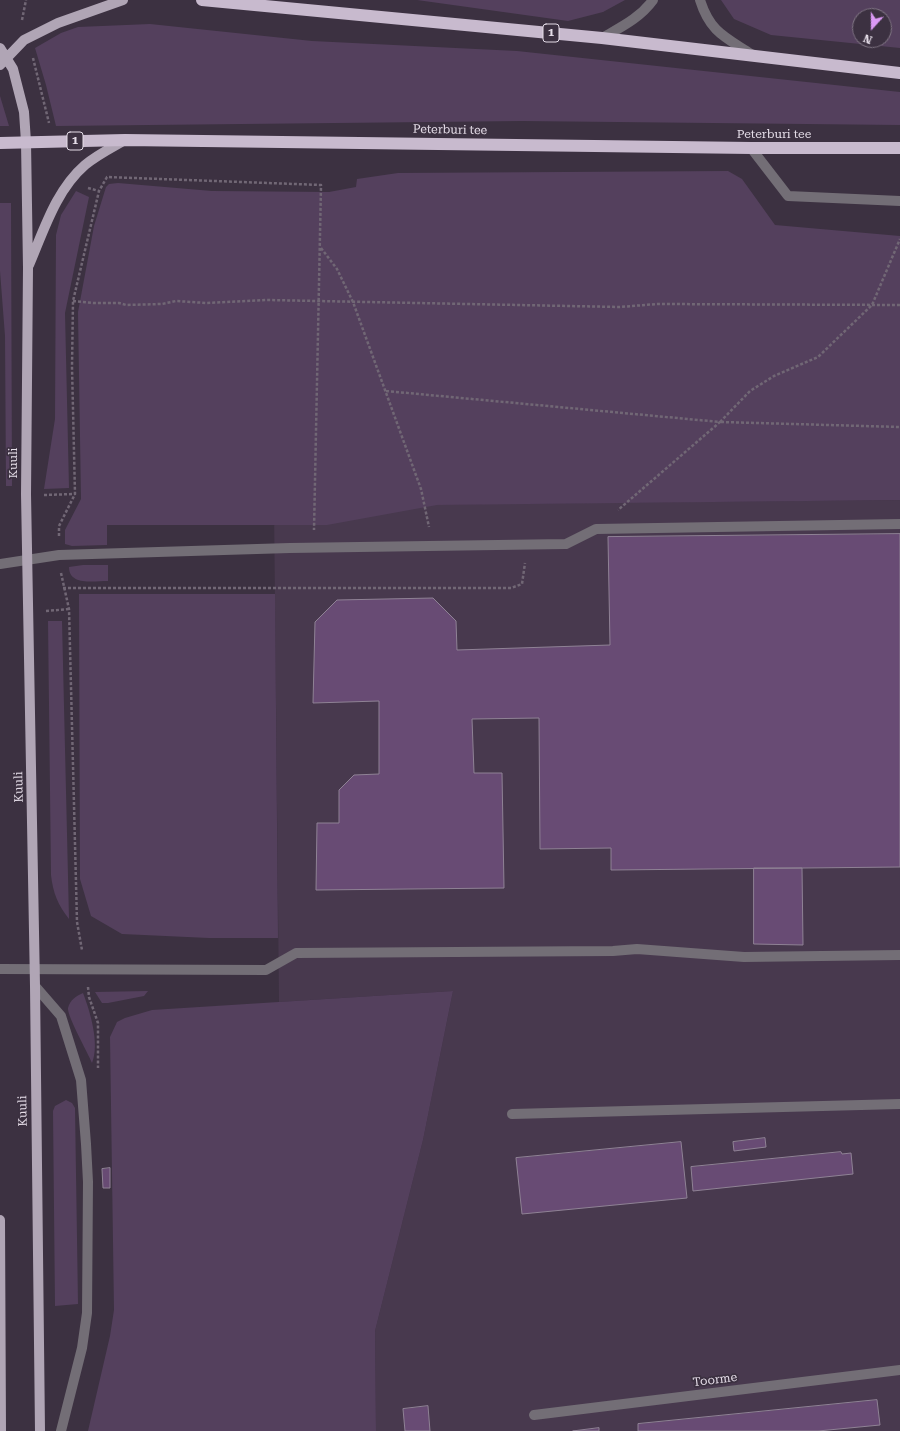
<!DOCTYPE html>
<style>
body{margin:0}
#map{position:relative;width:900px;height:1431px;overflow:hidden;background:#3c3141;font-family:"Roboto Serif",serif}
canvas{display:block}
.north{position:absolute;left:852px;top:8px;width:40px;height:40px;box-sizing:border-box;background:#3c3141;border:1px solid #807684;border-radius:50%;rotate:201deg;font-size:11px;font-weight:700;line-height:16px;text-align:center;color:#e5dde8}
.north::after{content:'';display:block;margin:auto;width:14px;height:18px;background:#db99f5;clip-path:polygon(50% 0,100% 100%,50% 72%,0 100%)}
</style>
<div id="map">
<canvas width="900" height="1431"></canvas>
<div class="north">N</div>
</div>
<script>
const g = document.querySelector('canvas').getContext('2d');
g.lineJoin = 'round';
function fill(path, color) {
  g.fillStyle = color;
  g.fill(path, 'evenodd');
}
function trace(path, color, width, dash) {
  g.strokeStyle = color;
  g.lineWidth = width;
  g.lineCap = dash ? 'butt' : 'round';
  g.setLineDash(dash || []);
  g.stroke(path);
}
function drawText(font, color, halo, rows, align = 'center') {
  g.font = font + ' "Roboto Serif",serif';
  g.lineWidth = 3.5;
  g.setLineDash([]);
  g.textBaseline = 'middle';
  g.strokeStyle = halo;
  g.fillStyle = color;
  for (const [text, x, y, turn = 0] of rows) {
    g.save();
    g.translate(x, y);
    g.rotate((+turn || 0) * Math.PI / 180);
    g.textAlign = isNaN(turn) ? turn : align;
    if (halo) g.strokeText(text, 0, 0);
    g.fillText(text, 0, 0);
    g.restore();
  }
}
const built = new Path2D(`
 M 900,500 L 900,1431 L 376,1431 L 375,1331 L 423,1140 L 453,991 L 279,1002 L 274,506 Z`);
const green = new Path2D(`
 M 417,0 L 625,0 L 603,12 L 568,21 Z
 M 721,0 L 900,0 L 900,48 L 771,35 L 734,19 ZM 860,16 L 884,16 L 884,40 L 860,40 Z
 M 150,24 L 312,41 L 517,51 L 900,92 L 900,125 L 522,121 L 56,126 L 46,85 L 35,48 L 61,33 L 78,27 Z
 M 0,96 L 9,126 L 0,126 Z
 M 728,171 L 742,179 L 775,225 L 900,236 L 900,500 L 437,505 L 327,525 L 107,525 L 107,545 L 72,546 L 65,544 L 65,530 L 81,499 L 78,312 L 94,226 L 106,187 L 109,184 L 118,183 L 212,191 L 329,192 L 356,187 L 357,179 L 398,173 Z
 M 76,191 L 89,197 L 65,313 L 69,488 L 44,489 L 55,419 L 56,235 L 61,215 Z
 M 0,203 L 11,203 L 12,486 L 6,486 L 5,336 L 0,271 Z
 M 83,565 L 108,565 L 108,581 C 94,581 69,586 69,567 Z
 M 79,594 L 275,594 L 278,938 L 209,938 L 122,934 L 91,916 L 80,879 Z
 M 48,621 L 62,621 L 69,919 C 58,905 53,893 51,875 Z
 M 148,991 L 144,996 L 108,1003 L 102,1003 L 95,992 Z
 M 453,991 L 423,1140 L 375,1331 L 376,1431 L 88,1431 L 110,1336 L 114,1310 L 110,1037 L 117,1022 L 125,1018 L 152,1010 Z
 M 83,993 C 90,1011 100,1044 92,1063 C 88,1053 67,1016 68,1008 C 70,1000 76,996 83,993 Z
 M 66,1100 L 72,1103 L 75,1108 L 78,1304 L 55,1306 L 53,1111 L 55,1106 Z`);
const building = new Path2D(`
 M 900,534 L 900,867 L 611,870 L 611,848 L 540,849 L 539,718 L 472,719 L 474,773 L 502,773 L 504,888 L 316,890 L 317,823 L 339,823 L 339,790 L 354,775 L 379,774 L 379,701 L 313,703 L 315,622 L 337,600 L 433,598 L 456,621 L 457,650 L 610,645 L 608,537 Z
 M 754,868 L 802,868 L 803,945 L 754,944 Z
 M 765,1138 L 766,1147 L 734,1151 L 733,1142 Z
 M 681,1142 L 687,1198 L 522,1214 L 516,1158 Z
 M 841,1152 L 842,1154 L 851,1153 L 853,1174 L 693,1191 L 691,1167 Z
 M 110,1168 L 110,1188 L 103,1188 L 102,1169 Z
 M 877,1400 L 880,1425 L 818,1431 L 638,1431 L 638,1424 Z
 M 428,1406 L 430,1431 L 405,1431 L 403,1409 Z
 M 599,1428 L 599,1431 L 573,1431 Z`);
const path = new Path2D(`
 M 22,20 L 26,0
 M 33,58 L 49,123
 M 88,188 L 99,191
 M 321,248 L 337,269 L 353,302 L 421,489 L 429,527
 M 73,301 L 94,303 L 119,303 L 126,305 L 162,304 L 176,301 L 206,303 L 267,300 L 619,307 L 658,304 L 900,305
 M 386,391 L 720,422 L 618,510
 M 720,422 L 750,391 L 774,376 L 818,357 L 872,305 L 900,239
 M 721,422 L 900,427
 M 44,495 L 75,494
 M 59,536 L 59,526 L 75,494 L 72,367 L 73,301 L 99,191 L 107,177 L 321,185 L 314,530
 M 61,573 L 69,609 L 77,922 L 82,950
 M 63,588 L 511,588 L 522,584 L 525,563
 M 46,611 L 69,609
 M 88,987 L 89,997 L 98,1023 L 98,1068`);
const minor = new Path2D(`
 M 700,0 C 710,32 725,37 751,54
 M 602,38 C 621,27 640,18 653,0
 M 751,148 L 788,196 L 900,201
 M 0,564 L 59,555 L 290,548 L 566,544 L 596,529 L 900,524
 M 0,969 L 266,970 L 296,953 L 613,951 L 637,949 L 744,957 L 900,955
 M 35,986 L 61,1016 L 81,1080 L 86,1144 L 88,1182 L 87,1313 L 82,1348 L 61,1431
 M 512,1114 L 900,1104
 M 534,1415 L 900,1370`);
const major = new Path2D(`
 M 0,48 L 13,69 L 24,112 L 26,142 L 28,268 L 26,494 L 35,986 L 40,1431
 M 0,65 L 24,40 L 58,23 L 123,0
 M 29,265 C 44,230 56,190 85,165 C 97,155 111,148 125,140
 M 0,1220 L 1,1431`);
const highway = new Path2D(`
 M 202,0 L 602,38 L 900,73
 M 0,143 L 125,140 L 751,148 L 900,148`);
const shields = [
 [551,33,16],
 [75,141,16]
];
const shieldNames = [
 ["1",551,33],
 ["1",75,141]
];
const streetNames = [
 ["Peterburi tee",450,130,1],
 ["Peterburi tee",774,134],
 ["Kuuli",13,463,-90],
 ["Kuuli",19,787,-91],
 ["Kuuli",23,1111,-91],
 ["Toorme",715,1380,-7]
];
fill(built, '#48394e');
fill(green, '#54405d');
fill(building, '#684b74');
trace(building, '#8f8295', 1);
trace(path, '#716775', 2.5, [3, 2]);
trace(minor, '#736e76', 10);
trace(major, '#b0a5b5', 10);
trace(highway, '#c8bace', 12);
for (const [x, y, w] of shields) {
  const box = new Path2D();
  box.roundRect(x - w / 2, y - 9, w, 18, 3);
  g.fillStyle = '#3c3141';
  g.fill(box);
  trace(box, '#e5dde8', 1);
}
drawText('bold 11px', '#e5dde8', null, shieldNames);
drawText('12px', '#e5dde8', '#3c3141', streetNames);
</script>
